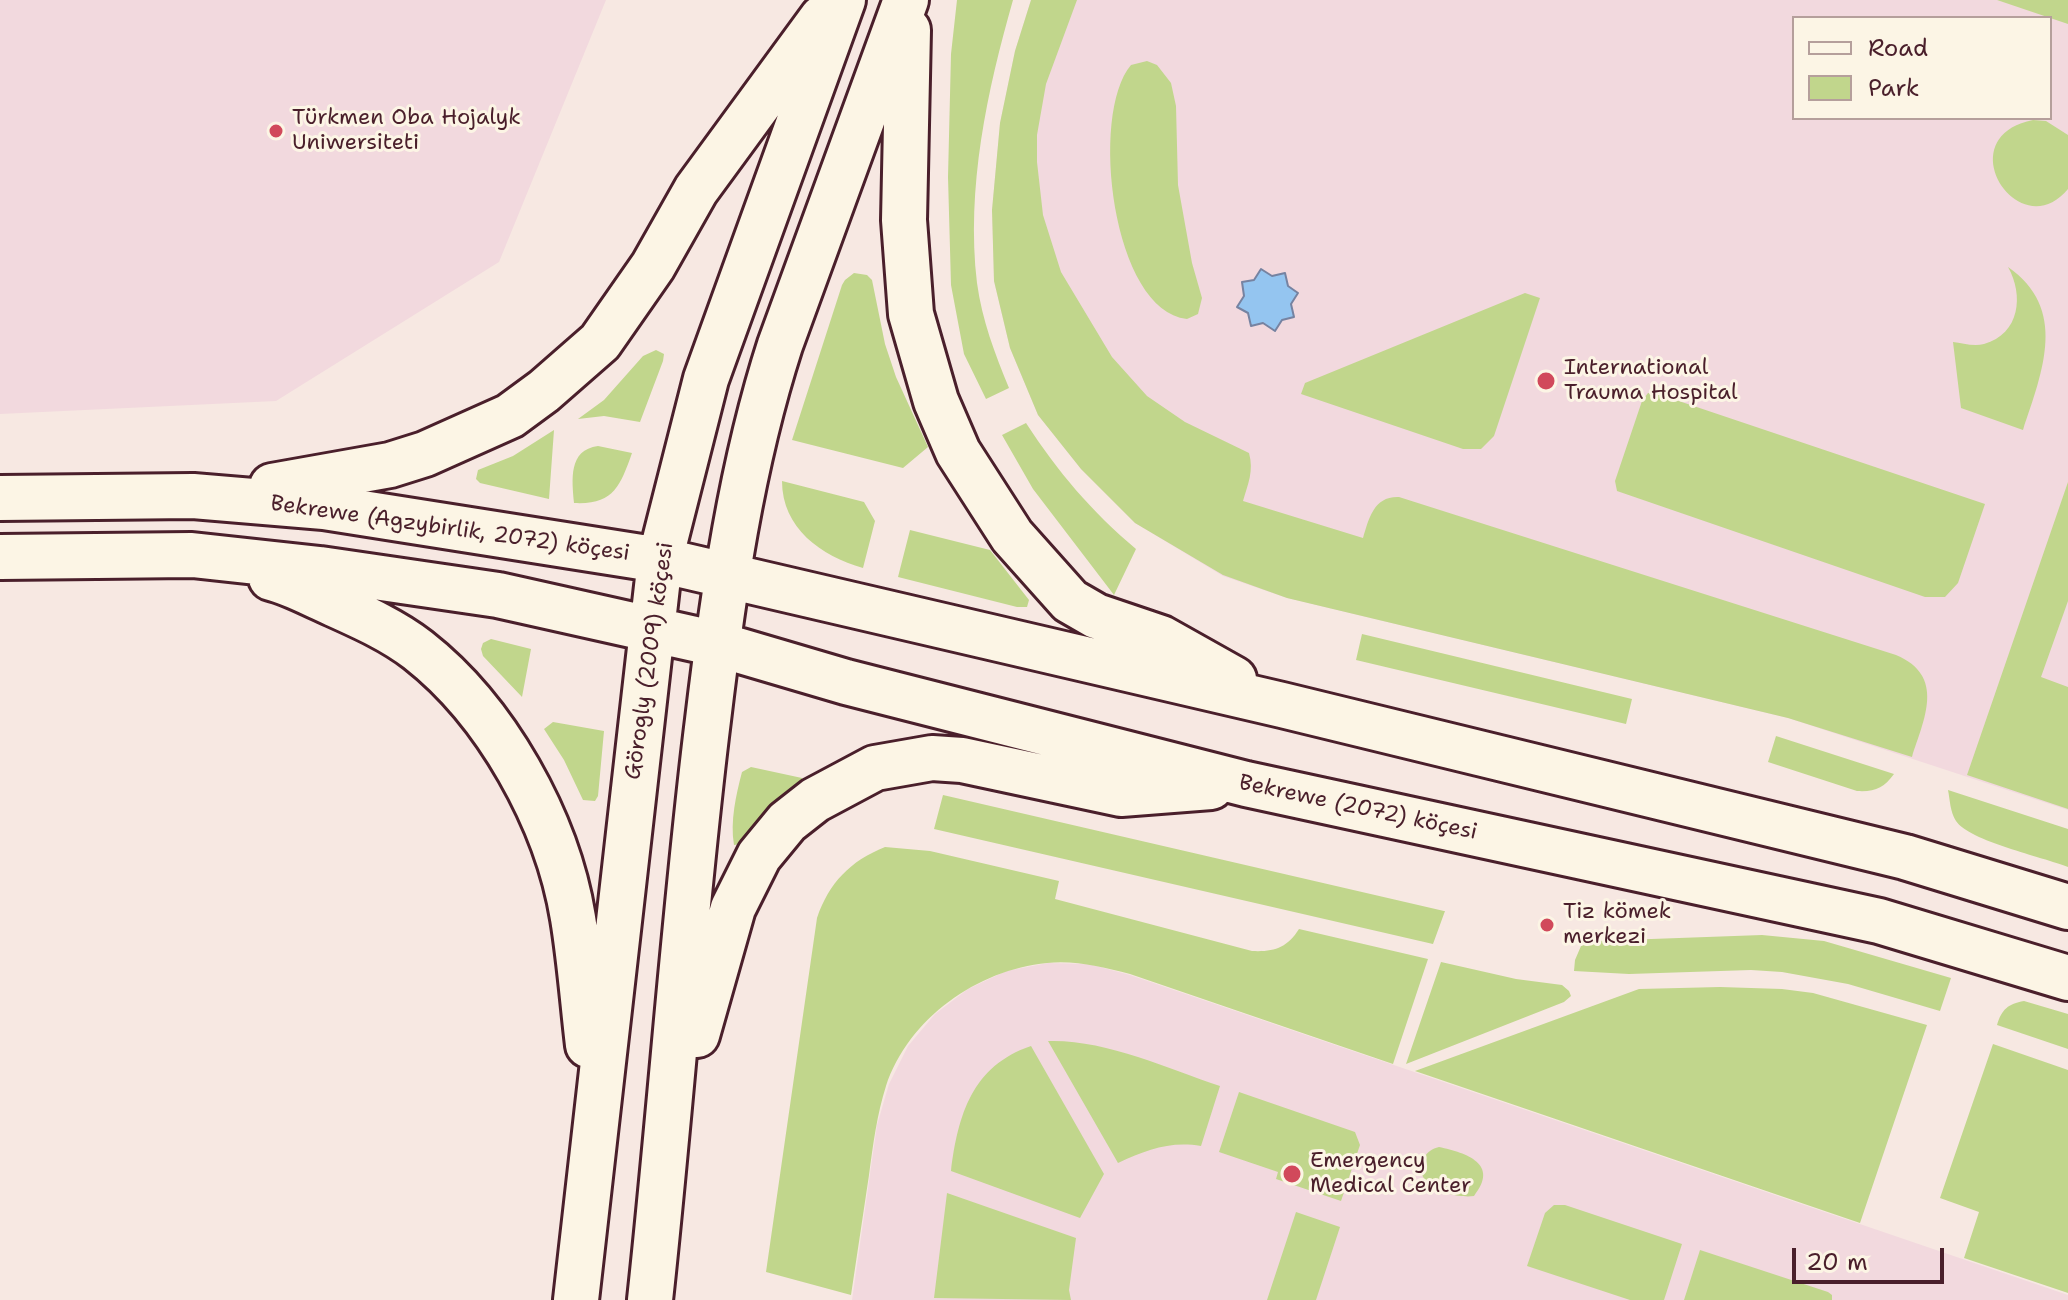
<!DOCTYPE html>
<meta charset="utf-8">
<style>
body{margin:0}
#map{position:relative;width:2068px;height:1300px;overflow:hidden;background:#f7e8e2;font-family:"Shantell Sans",sans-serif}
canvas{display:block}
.legend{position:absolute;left:1792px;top:16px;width:260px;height:104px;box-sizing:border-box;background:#fcf5e5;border:2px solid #b59f9b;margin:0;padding:10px 14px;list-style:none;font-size:24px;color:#4a1f2b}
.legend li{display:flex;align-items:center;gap:16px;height:40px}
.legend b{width:40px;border:2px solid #b59f9b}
.scale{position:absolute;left:1792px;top:1248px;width:152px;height:36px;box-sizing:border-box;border:4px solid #4a1f2b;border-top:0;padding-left:10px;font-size:24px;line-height:28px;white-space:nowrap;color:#4a1f2b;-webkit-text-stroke:6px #fcf5e5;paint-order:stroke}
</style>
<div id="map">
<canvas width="2068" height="1300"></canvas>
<ul class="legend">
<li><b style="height:10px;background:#fcf5e5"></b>Road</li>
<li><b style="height:22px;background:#c1d68c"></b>Park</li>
</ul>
<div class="scale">20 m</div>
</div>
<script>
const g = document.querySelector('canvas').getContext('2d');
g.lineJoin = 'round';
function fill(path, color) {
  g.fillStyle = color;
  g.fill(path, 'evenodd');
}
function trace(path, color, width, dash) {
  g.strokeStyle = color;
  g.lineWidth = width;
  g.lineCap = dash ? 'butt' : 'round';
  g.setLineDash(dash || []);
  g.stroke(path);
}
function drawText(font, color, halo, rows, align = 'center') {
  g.font = font + ' "Shantell Sans",sans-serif';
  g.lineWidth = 6;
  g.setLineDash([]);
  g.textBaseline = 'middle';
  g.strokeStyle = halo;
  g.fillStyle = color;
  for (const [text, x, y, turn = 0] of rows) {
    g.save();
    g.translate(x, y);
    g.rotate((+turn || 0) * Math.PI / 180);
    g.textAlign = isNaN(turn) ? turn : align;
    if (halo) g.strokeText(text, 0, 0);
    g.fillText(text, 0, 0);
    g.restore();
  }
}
const built = new Path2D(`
 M 0,0 L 606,0 L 499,262 L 276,401 L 0,414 Z
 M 1031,0 L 2068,0 L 2068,810 L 1788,718 L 1287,598 L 1223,576 L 1135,523 L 1081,469 L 1038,415 L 1010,348 L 994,281 L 992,210 L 1000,123 L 1015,51 ZM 1794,18 L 2050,18 L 2050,118 L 1794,118 Z
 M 1048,963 L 1089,964 L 1130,975 L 2068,1295 L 2068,1300 L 852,1300 L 877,1125 L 889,1084 L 908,1046 L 935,1014 L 968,989 L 1006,971 Z`);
const green = new Path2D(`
 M 957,0 L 1013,0 C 987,91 966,188 977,283 C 982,320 995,354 1009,388 L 986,399 L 964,354 L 951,285 L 948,177 L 951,54 Z
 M 1031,0 L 1077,0 L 1046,84 L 1037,135 L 1037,162 L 1043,215 L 1061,272 L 1112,357 L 1147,396 L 1185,422 L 1249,453 C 1254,471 1248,484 1243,501 L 1363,538 C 1369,518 1374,496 1399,497 L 1896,655 C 1946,676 1924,719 1912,757 L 1788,718 L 1287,598 L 1223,575 L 1135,523 L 1081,469 L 1038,415 L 1010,348 L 994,281 L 992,210 L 1000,123 L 1015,51 Z
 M 1997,0 L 2068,0 L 2068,24 Z
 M 1147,61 L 1157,65 L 1171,83 L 1176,106 L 1178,185 L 1192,263 L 1202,298 L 1198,314 L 1187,319 C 1112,311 1089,114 1131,65 Z
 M 2033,120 L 2046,121 L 2068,135 L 2068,189 C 2019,248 1947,137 2033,120 Z
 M 2008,267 C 2068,309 2043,370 2023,430 L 1961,408 L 1953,342 C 1962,343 1974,347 1984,344 C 2020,334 2024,295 2008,267 Z
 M 854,273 L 867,275 L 872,280 L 885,344 L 896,377 L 928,447 L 903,468 L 792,440 L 842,285 L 845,280 Z
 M 1525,293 L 1540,298 L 1494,436 L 1481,449 L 1463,449 L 1301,394 L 1305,383 Z
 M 656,350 L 664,354 L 663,361 L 640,422 L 604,416 L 578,419 L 604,400 L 643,356 Z
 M 1648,393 L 1658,394 L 1985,504 L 1958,583 L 1945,597 L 1925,597 L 1617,491 L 1615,481 L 1642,401 Z
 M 1026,423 C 1058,472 1091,511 1136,549 L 1114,595 L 1033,489 L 1002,435 Z
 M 554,430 L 549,499 L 480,483 L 476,479 L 478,470 L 513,456 Z
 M 598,446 L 632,453 C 620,487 613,505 574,503 C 572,480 568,450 598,446 Z
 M 782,481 L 864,502 L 875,521 L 863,568 C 821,556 782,528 782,481 Z
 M 2068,482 L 2068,601 L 2041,677 L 2068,687 L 2068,809 L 1967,775 Z
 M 910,530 L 990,550 L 1029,600 L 1027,607 L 1017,607 L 898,577 Z
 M 1362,634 L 1632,699 L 1626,724 L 1356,660 Z
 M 491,639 L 531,649 L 522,697 L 483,656 L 481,649 L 483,643 Z
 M 553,722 L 604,731 L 598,796 L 595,801 L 583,800 L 564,760 L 544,729 Z
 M 1776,736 L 1894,774 C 1884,788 1875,792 1857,791 L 1768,762 Z
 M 751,767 L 802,778 L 803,781 L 741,844 L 734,845 C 730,821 736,795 742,772 Z
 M 1948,790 L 2068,829 L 2068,867 C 2043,857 1969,841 1956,821 C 1950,812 1950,800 1948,790 Z
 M 943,795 L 1444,911 L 1445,911 L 1433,944 L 934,829 Z
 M 885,847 L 930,851 L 1059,881 L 1055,899 L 1252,951 C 1274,952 1287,948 1299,929 L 1428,959 L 1393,1064 L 1130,974 C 1103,967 1075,960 1047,963 C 977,970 909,1018 886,1086 C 877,1114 873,1145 869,1175 C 863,1215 857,1255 851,1295 L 766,1272 L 817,918 C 829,883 850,861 885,847 Z
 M 1762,935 L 1824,941 L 1951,978 L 1940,1011 L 1848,984 L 1782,972 L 1751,970 L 1629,974 L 1574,971 L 1575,960 L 1581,946 L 1596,941 Z
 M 1441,962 L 1516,979 L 1562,985 L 1569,991 L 1571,996 L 1564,1002 L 1406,1064 Z
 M 1720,987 L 1782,989 L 1813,993 L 1927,1025 L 1860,1223 L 1415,1071 L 1639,989 Z
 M 2024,1001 L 2068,1014 L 2068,1049 L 1997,1025 C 2002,1009 2008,1004 2024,1001 Z
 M 1048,1041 C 1104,1039 1167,1068 1220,1086 L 1201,1146 C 1169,1141 1147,1150 1118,1163 Z
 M 1993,1044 L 2068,1070 L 2068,1293 L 1964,1258 L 1979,1212 L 1940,1198 Z
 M 1031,1046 L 1104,1174 L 1080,1218 L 951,1171 C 958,1115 972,1066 1031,1046 Z
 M 1239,1092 L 1355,1132 L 1360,1145 L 1341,1201 L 1276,1179 L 1278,1172 L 1219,1152 Z
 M 1439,1147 C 1467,1153 1500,1164 1474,1196 C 1453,1199 1409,1185 1424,1158 C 1428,1151 1432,1149 1439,1147 Z
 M 947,1193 L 1076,1238 L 1069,1290 L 1071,1300 L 934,1298 Z
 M 1554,1205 L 1565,1205 L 1682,1244 L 1664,1300 L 1630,1300 L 1527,1266 L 1545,1213 Z
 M 1296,1212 L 1340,1227 L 1316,1300 L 1267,1300 Z
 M 1700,1250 L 1828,1292 L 1832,1295 L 1832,1300 L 1684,1300 Z`);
const water = new Path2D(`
 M 1261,269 L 1272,276 L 1285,273 L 1288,286 L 1298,293 L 1291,304 L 1294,317 L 1282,320 L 1275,331 L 1263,323 L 1251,326 L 1248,313 L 1237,307 L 1244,296 L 1242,282 L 1254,280 Z`);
const secondary = new Path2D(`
 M 908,30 L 904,220 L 911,314 L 936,401 L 958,452 L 1012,536 L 1070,601 L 1096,616 L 1161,638 L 1234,679
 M 272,486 L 390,465 L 425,454 L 510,416 L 544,391 L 600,342 L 653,266 L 696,190 L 822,18
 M 0,498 L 193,496 L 324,507 L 660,560 L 1282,705 L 1905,857 L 2068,907
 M 0,557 L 192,555 L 320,569 L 498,595 L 717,644 L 846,682 L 1246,784 L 1879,921 L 2068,978
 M 271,578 C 291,583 309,593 327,601 C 358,615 391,629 418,650 C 496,711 557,820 573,918 C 580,960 583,1003 588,1045
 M 697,1035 L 733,908 L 759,856 L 787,822 L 815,800 L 875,768 L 932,758 L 962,760 L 1121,794 L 1211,787
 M 576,1300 L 660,560 L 706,379 L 843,0
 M 650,1300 C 671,1107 684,913 708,720 C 723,594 741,466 780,345 L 906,0`);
const markers = [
 [276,131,8,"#d1495b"],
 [1546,381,10,"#d1495b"],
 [1547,925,8,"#d1495b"],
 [1292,1174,10,"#d1495b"]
];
const poiNames = [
 ["Türkmen Oba Hojalyk",292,118],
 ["Uniwersiteti",292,143],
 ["International",1564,368],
 ["Trauma Hospital",1564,393],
 ["Tiz kömek",1563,912],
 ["merkezi",1563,937],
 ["Emergency",1310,1161],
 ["Medical Center",1310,1186]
];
const streetNames = [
 ["Bekrewe (Agzybirlik, 2072) köçesi",450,529,8],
 ["Görogly (2009) köçesi",650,661,-82],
 ["Bekrewe (2072) köçesi",1358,808,12]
];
fill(built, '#f2d9de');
fill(green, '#c1d68c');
fill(water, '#94c5f0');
trace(water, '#7683a1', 2);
trace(secondary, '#4a1f2b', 50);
trace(secondary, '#fcf5e5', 44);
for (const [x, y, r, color] of markers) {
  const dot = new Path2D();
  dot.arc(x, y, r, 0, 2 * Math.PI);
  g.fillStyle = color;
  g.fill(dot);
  trace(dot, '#fcf5e5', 3);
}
drawText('22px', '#4a1f2b', '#fcf5e5', poiNames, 'left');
drawText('22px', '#4a1f2b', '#fcf5e5', streetNames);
</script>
